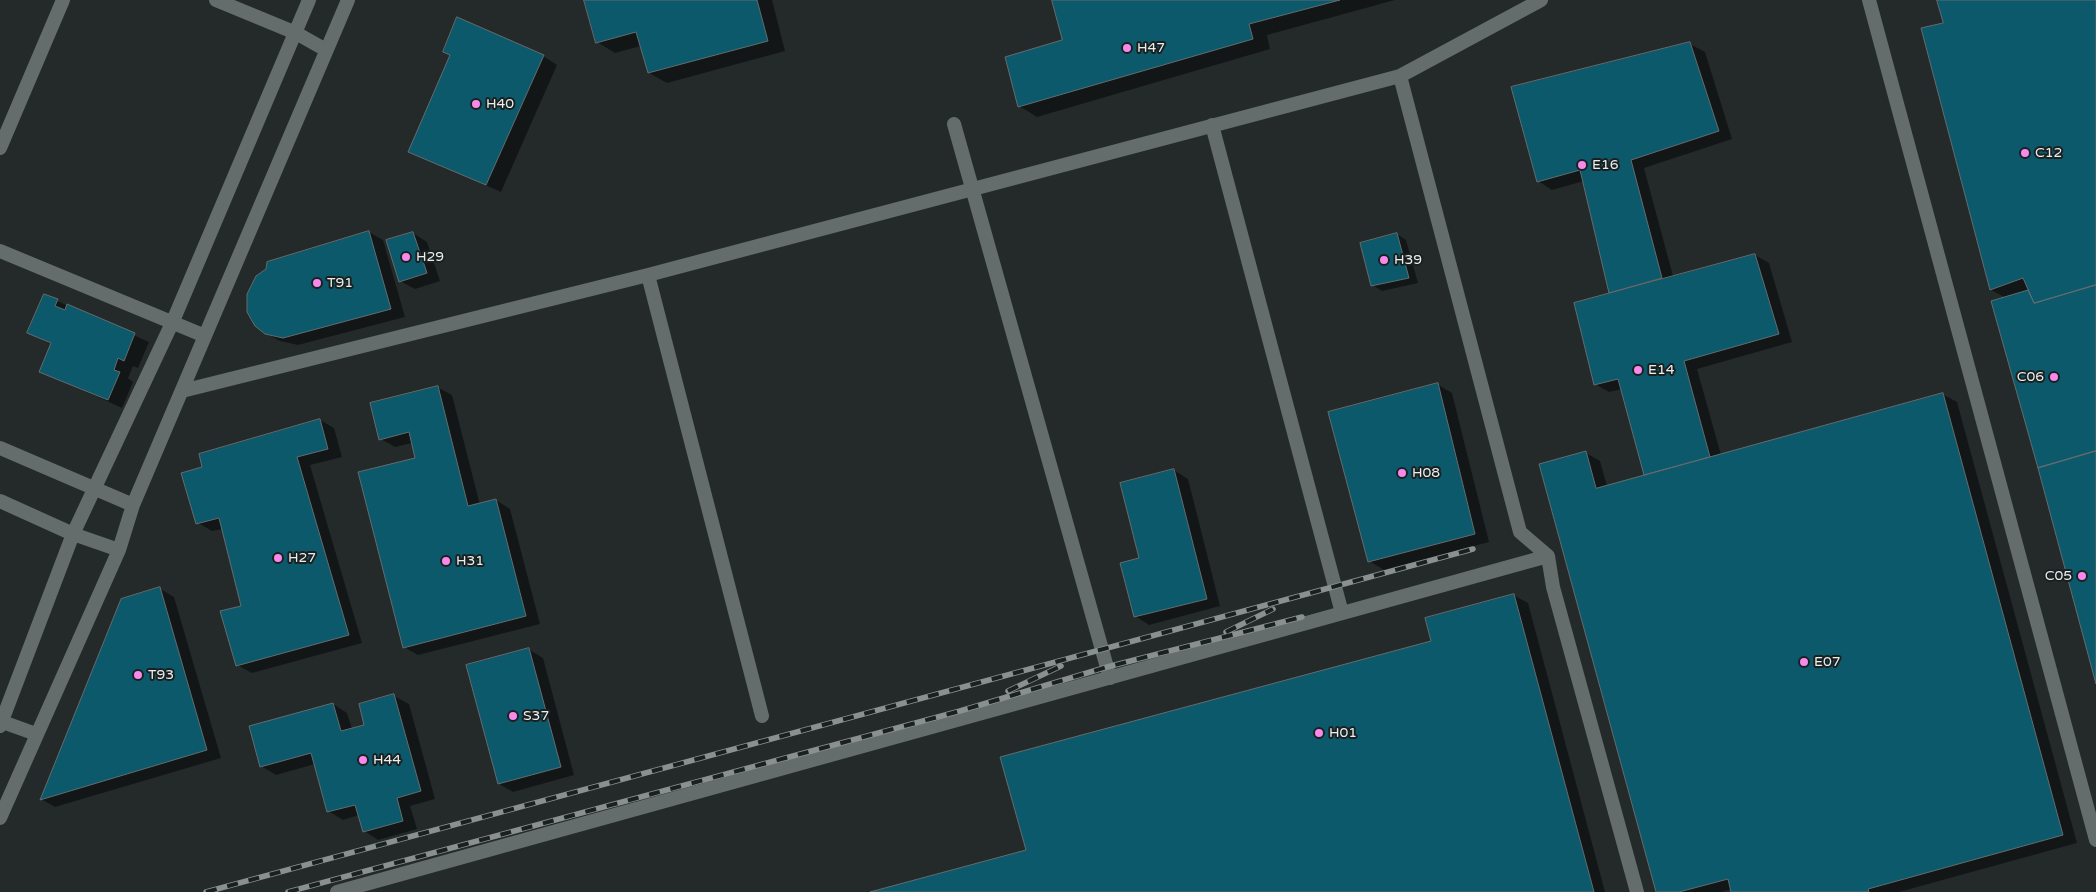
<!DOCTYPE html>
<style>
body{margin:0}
canvas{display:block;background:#232a29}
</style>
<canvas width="2096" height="892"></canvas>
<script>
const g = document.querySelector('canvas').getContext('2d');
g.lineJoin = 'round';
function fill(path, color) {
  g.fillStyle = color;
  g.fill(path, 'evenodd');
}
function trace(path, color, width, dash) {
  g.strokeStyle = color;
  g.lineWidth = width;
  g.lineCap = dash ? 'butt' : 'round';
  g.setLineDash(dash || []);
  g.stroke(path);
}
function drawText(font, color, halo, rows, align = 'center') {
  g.font = font + ' "Varela Round",sans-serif';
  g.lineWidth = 4;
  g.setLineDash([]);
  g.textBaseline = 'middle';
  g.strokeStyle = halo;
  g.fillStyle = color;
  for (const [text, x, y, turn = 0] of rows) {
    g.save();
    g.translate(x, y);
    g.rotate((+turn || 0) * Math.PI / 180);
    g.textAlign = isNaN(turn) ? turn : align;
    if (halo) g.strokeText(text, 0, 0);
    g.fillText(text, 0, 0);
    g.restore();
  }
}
const shadow = new Path2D(`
 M 586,0 L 772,0 L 785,51 L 667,83 L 649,73 L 641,46 L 615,53 L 597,42 Z
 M 1053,0 L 1395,0 L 1267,35 L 1270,49 L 1037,117 L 1019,106 L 1064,41 Z
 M 1938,0 L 2096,0 L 2096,679 L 2006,298 L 1991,290 L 1923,29 L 1945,24 Z
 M 1690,44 L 1705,52 L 1732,139 L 1644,168 L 1673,276 L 1755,255 L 1769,263 L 1792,342 L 1697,369 L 1721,455 L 1942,394 L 1957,402 L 2077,843 L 1899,892 L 1733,892 L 1732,889 L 1721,892 L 1657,892 L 1586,453 L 1600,461 L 1607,486 L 1646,476 L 1622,389 L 1609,392 L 1595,384 L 1611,294 L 1584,181 L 1552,190 L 1538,181 Z
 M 543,56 L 557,65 L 501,192 L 410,151 Z
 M 369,232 L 383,240 L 405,317 L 298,345 L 280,341 L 265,333 L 247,302 L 250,286 L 257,276 Z
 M 413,233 L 427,242 L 440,281 L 415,289 L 400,281 Z
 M 1397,234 L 1406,240 L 1418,283 L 1382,291 L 1372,285 Z
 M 57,301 L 149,342 L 138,368 L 133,366 L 128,378 L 133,382 L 122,408 L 41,371 L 52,345 L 29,333 Z
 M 1437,384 L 1452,393 L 1489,542 L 1384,570 L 1369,561 Z
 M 437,387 L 452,395 L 480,505 L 496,500 L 510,509 L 540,624 L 418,655 L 404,647 L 416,459 L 412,443 L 395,447 L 381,439 Z
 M 320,420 L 334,428 L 342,457 L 310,465 L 362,643 L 252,673 L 237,665 L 243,606 L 223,529 L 212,531 L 198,523 L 203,468 Z
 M 1174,470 L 1188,479 L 1220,606 L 1149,625 L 1135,616 L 1140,559 Z
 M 159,588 L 174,597 L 221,758 L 55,807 L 41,799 Z
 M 1513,595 L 1528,603 L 1605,892 L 875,892 L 1027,851 L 1432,642 Z
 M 528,649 L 543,658 L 574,775 L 513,792 L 499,784 Z
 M 394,696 L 409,704 L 435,799 L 410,806 L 417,829 L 378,840 L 364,831 L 359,815 L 343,820 L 328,811 L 315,764 L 276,775 L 261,766 L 333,704 L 347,713 L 352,729 L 366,725 Z`);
const building = new Path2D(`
 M 584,0 L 757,0 L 768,41 L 648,73 L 636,32 L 596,43 Z
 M 1052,0 L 1340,0 L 1249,24 L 1253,39 L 1018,107 L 1005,57 L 1062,40 Z
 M 1937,0 L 2096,0 L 2096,285 L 2034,303 L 2023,278 L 1990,290 L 1921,28 L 1943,23 Z
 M 457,17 L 544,55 L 486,185 L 408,152 L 450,55 L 443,52 Z
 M 1690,42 L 1719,131 L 1631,160 L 1662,278 L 1609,293 L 1580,170 L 1537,182 L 1511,87 Z
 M 369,231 L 391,309 L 283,338 L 265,334 L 255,326 L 247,312 L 247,294 L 256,276 L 266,269 L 267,262 Z
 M 413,232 L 427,273 L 399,282 L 386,240 Z
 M 1397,233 L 1409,278 L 1371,286 L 1360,243 Z
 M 1755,254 L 1779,334 L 1684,361 L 1710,457 L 1644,475 L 1618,379 L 1594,385 L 1574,303 Z
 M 2096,285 L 2096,451 L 2038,468 L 1991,301 L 2028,290 L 2034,303 Z
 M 44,294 L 58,299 L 55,306 L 65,310 L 67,304 L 135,333 L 124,361 L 118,358 L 114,370 L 120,372 L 108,400 L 39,372 L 51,343 L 27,333 Z
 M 1438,383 L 1475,534 L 1368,562 L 1328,412 Z
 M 438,386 L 468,506 L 496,499 L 526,616 L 403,648 L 358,472 L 415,458 L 409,432 L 379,440 L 370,403 Z
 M 1943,393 L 2063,835 L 1868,889 L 1869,892 L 1731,892 L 1728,879 L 1679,892 L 1656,892 L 1539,464 L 1586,451 L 1596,488 Z
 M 320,419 L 328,449 L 297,457 L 349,635 L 236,666 L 220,611 L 241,606 L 219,518 L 196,524 L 181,473 L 202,467 L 199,454 Z
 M 2096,451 L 2096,684 L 2038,468 Z
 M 1174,469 L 1207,599 L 1134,617 L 1120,563 L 1139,558 L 1120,483 Z
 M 160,587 L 207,750 L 40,800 L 121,599 Z
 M 1514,594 L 1594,892 L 870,892 L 1026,850 L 1000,757 L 1431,641 L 1425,618 Z
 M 529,648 L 561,767 L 498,784 L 466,665 Z
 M 394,694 L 421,791 L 397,798 L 403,821 L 363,832 L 355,805 L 327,812 L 311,753 L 260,767 L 249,726 L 333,703 L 341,731 L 364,725 L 359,704 Z`);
const service = new Path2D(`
 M 216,0 L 296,33 L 326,50
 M 1869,0 L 2096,840
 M 1400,76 L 1520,532 L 1548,556 L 1553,587 L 1637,892
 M 954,124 L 1110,678
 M 1212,125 L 1342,613
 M 0,148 L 63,0
 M 0,251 L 205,336
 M 648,275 L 762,716
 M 182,391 L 648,275 L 1400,76 L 1541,0
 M 0,448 L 133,505
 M 0,501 L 73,534 L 119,550
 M 0,721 L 36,734
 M 0,726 L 73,534 L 173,321 L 309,0
 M 0,818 L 119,550 L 133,505 L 348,0
 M 337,892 L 1548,556`);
const rail = new Path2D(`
 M 1226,632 L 1273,609
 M 1008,691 L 1061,666
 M 206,892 L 1473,549
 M 288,892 L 960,711 L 1107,667 L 1302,617`);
const markers = [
 [1127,48,5,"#f788ec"],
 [476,104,5,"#f788ec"],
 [2025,153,5,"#f788ec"],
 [1582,165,5,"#f788ec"],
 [406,257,5,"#f788ec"],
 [1384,260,5,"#f788ec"],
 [317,283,5,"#f788ec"],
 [1638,370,5,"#f788ec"],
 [2054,377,5,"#f788ec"],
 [1402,473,5,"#f788ec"],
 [278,558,5,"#f788ec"],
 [446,561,5,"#f788ec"],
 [2082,576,5,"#f788ec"],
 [1804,662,5,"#f788ec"],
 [138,675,5,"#f788ec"],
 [513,716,5,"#f788ec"],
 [1319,733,5,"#f788ec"],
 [363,760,5,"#f788ec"]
];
const poiNames = [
 ["H47",1137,48],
 ["H40",486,104],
 ["C12",2035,153],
 ["E16",1592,165],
 ["H29",416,257],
 ["H39",1394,260],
 ["T91",327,283],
 ["E14",1648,370],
 ["C06",2044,377,"right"],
 ["H08",1412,473],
 ["H27",288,558],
 ["H31",456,561],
 ["C05",2072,576,"right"],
 ["E07",1814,662],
 ["T93",148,675],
 ["S37",523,716],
 ["H01",1329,733],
 ["H44",373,760]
];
fill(shadow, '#0007');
fill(building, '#0c596c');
trace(building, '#646b6d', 1);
trace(service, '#656c6c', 14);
trace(rail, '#8a8f8f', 5.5);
trace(rail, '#1a2020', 4, [11]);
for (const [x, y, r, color] of markers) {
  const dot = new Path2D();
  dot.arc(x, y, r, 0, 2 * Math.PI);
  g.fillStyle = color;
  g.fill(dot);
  trace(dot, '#1a2020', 2);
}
drawText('14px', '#eaeeee', '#1a2020', poiNames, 'left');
</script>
